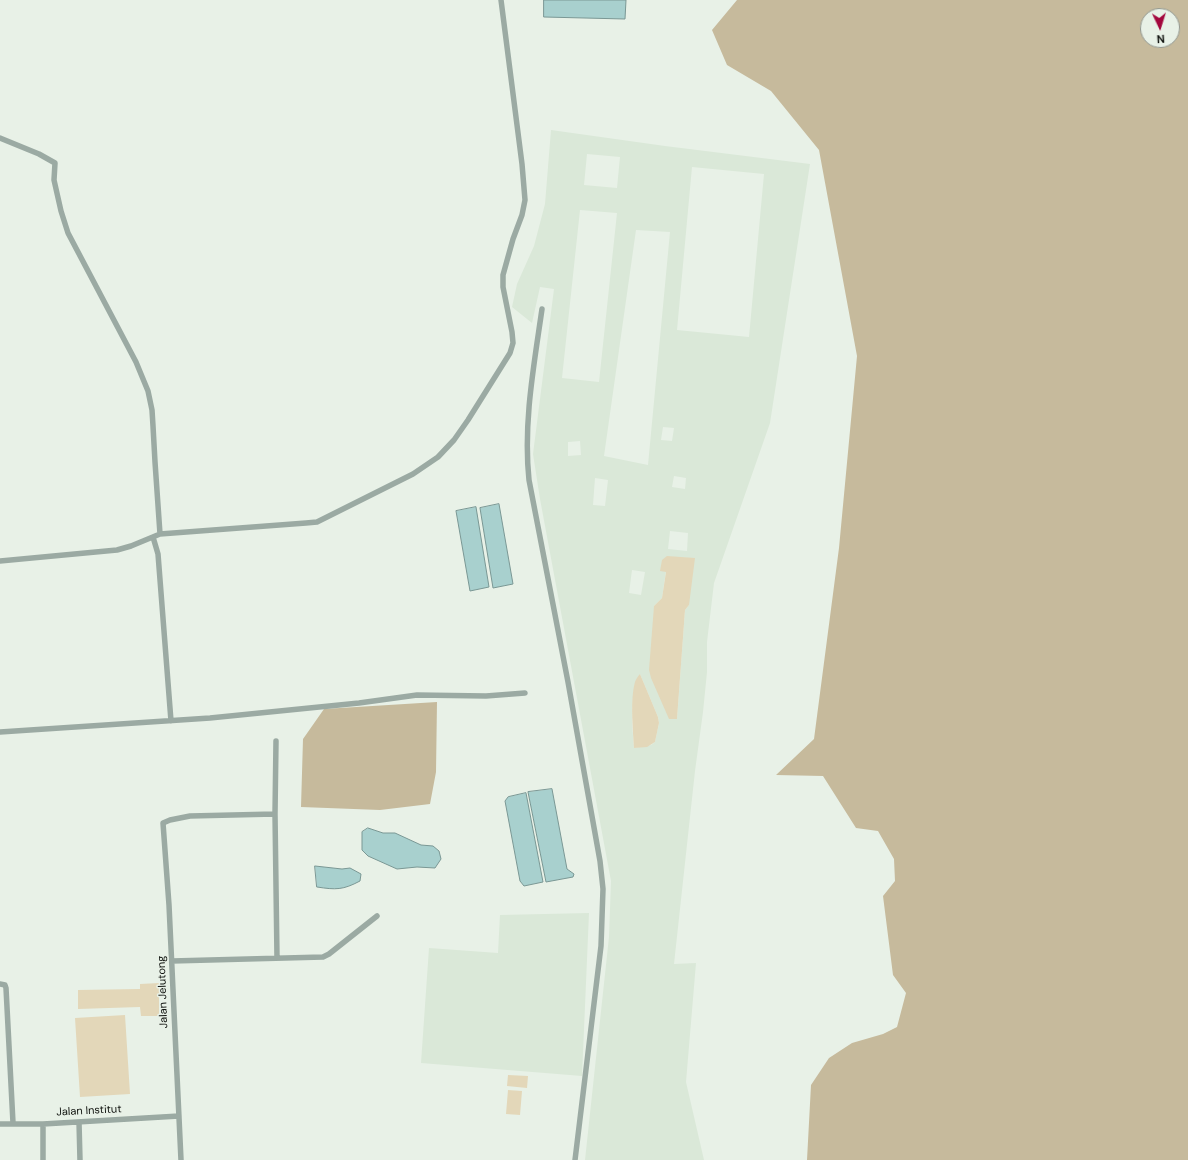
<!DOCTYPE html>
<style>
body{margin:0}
#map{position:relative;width:1188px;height:1160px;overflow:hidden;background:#e8f1e7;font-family:"DM Sans",sans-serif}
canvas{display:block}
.north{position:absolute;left:1140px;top:8px;width:40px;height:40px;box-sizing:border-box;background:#e8f1e7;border:1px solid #919790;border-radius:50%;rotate:176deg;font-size:11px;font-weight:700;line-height:16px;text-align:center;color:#0e110d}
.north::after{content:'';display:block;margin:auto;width:14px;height:18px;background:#a3073d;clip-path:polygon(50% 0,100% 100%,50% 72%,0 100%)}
</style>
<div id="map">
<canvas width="1188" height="1160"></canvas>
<div class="north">N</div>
</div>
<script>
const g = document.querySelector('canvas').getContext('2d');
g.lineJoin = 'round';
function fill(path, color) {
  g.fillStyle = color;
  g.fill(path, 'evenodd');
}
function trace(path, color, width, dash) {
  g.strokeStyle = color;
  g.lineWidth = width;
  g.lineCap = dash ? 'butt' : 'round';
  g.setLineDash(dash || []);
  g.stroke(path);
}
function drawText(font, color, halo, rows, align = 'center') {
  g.font = font + ' "DM Sans",sans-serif';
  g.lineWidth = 3;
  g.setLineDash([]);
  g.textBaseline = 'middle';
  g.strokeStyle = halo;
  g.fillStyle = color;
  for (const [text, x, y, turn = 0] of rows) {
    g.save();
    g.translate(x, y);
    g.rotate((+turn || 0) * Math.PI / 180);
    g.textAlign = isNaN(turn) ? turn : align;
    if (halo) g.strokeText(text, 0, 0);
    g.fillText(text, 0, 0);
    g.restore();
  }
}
const built = new Path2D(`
 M 551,130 L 665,146 L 810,164 L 770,423 L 714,583 L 707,642 L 707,672 L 703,712 L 695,771 L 674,964 L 696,963 L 686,1082 L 704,1160 L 585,1160 L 609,937 L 611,881 L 540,499 L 533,454 L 554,289 L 540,287 L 532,323 L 512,307 L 517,284 L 534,246 L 545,204 ZM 587,154 L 620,157 L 617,188 L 584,185 ZM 692,167 L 764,174 L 749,337 L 677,330 ZM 580,210 L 617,213 L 599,382 L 562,378 ZM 636,230 L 670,232 L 648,465 L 604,456 ZM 663,427 L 674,428 L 672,441 L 661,440 ZM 580,441 L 581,455 L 568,456 L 568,442 ZM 674,476 L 686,478 L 685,489 L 672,487 ZM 595,478 L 608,480 L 605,506 L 593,505 ZM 670,531 L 688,533 L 687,551 L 668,549 ZM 632,570 L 645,572 L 641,595 L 629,593 ZM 666,571 L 689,605 L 685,610 L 677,719 L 654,606 L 662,598 ZM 640,674 L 658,717 L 659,723 L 655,742 L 651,745 L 634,748 L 632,724 L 633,698 Z
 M 589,913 L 582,1076 L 421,1063 L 429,948 L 498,953 L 500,915 Z`);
const green = new Path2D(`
 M 667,556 L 695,558 L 689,605 L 685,610 L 677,719 L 669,719 L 651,678 L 649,670 L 654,606 L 662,598 L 666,572 L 660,571 L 662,560 Z
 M 640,674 L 658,717 L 659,723 L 655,742 L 647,747 L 634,748 C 633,729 630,700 635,682 C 636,679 638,676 640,674 Z
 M 159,983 L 159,1016 L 141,1016 L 140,1007 L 78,1009 L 78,990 L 140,989 L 140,984 Z
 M 125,1015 L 130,1094 L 80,1097 L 75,1018 Z
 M 508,1075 L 528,1076 L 527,1088 L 507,1086 Z
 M 508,1090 L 522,1091 L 520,1115 L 506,1114 Z`);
const forest = new Path2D(`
 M 737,0 L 1188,0 L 1188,1160 L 807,1160 L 811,1085 L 829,1058 L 852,1043 L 883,1034 L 897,1027 L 906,993 L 893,975 L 883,896 L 895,881 L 894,859 L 878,831 L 856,828 L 823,776 L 776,775 L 814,739 L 839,548 L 857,356 L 819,150 L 771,91 L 727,65 L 712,30 ZM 1148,16 L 1172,16 L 1172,40 L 1148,40 Z
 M 437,702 L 436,772 L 430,804 L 380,810 L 301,807 L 303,739 L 324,709 Z`);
const water = new Path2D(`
 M 544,0 L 626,0 L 625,19 L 544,17 Z
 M 499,504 L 513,584 L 493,588 L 480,508 Z
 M 476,507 L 489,587 L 470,591 L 456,511 Z
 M 552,789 L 567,869 L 574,874 L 573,877 L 546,882 L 528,792 Z
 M 526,793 L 543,882 L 524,886 L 520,881 L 505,801 L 508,797 Z
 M 368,828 L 383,833 L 395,833 L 421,845 L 433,846 L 439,851 L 441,859 L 435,868 L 417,867 L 397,869 L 368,856 L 362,850 L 362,832 Z
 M 315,866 L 342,869 L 350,868 L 361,874 L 360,881 C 343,890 336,890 317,887 Z`);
const minor = new Path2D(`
 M 0,138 L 39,154 L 55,163 L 54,180 L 61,211 L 68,233 L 136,362 L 148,391 L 152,410 L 153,426 L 155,462 L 160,534
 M 542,309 C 534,365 523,423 529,480 L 568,682 L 600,861 L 603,889 L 601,946 L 575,1160
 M 153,537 L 158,554 L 171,721
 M 0,561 L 117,550 L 131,546 L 160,534 L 306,523 L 317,522 L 413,474 L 438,457 L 454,440 L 468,420 L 510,353 L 513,343 L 512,332 L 503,287 L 503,275 L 513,239 L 522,215 L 525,200 L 522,164 L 501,0
 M 0,732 L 210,718 L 359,703 L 417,695 L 486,696 L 525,693
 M 276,741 L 275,814 L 277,958
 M 172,961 L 323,957 L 329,954 L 377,916
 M 0,984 L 5,985 L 6,988 L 13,1123
 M 79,1122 L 80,1160
 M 0,1124 L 43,1124 L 179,1116
 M 43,1160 L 43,1124
 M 181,1160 L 169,905 L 163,823 L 170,820 L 190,816 L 275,814`);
const streetNames = [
 ["Jalan Jelutong",163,992,-92],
 ["Jalan Institut",89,1111,-3]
];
fill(built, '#dae8d8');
fill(green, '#e3d7b9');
fill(forest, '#c6ba9c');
fill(water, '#a8d0ce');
trace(water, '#7a9794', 1);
trace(minor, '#9baaa3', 5.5);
drawText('11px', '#0e110d', '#e8f1e7', streetNames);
</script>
